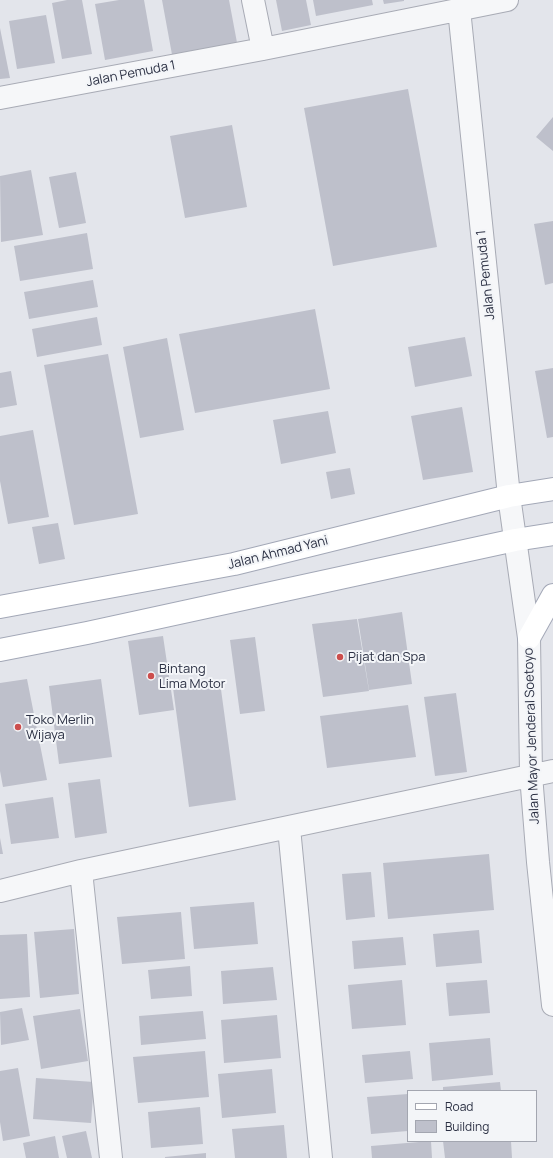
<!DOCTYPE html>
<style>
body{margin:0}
#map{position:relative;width:553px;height:1158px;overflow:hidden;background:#e3e5eb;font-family:Manrope,sans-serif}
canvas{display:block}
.legend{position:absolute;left:407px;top:1090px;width:130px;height:52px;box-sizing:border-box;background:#f3f5f8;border:1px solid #a3a6b0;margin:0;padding:5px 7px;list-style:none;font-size:12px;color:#2b3043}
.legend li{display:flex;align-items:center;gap:8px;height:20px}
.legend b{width:20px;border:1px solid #a3a6b0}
</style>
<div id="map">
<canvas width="553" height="1158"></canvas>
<ul class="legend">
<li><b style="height:5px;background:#fff"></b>Road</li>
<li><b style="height:11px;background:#bec0cb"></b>Building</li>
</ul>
</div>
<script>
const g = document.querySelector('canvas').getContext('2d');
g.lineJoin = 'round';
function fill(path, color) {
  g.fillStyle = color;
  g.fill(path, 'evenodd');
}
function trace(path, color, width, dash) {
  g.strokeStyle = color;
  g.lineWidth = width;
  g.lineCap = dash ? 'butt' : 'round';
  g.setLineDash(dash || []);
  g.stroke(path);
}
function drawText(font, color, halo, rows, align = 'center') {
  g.font = font + ' Manrope,sans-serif';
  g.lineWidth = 4;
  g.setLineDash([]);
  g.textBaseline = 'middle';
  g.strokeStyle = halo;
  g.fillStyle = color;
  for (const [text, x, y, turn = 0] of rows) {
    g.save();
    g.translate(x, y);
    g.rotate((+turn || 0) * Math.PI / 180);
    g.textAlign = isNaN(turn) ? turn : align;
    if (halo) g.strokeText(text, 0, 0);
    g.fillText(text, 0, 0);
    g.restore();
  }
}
const building = new Path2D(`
 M 67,0 L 82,0 L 92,54 L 62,59 L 52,3 Z
 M 119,0 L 144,0 L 153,51 L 105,60 L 95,4 Z
 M 162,0 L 229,0 L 238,48 L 173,60 Z
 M 276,0 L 306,0 L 311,25 L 282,31 Z
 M 313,0 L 372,0 L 373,5 L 316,16 Z
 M 383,0 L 404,0 L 404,1 L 384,4 Z
 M 46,15 L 55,63 L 17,69 L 9,21 Z
 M 0,28 L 10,78 L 0,79 Z
 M 408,89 L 437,247 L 333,266 L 304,108 Z
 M 553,117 L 553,151 L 536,137 Z
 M 232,125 L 247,207 L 185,218 L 170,136 Z
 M 31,170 L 43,235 L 1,242 L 0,176 Z
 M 76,172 L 86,223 L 59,228 L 49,177 Z
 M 553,221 L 553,283 L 545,285 L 534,224 Z
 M 87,233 L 93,269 L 20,281 L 14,246 Z
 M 93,280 L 98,307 L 29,319 L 24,292 Z
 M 315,309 L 330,389 L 195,413 L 179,334 Z
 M 97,317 L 102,345 L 37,357 L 32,329 Z
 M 465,337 L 472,376 L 415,387 L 408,347 Z
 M 167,338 L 184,430 L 140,438 L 123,347 Z
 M 108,354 L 138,514 L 74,525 L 44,365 Z
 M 553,368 L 553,437 L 547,438 L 535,371 Z
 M 11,371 L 17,405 L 0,408 L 0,373 Z
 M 462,407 L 473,472 L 423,480 L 411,416 Z
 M 328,411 L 336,453 L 281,464 L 273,420 Z
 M 33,430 L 49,517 L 8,524 L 0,481 L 0,436 Z
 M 350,468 L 355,494 L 331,499 L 326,472 Z
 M 58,523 L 65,559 L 39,564 L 32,527 Z
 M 402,612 L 412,684 L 369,690 L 358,619 Z
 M 357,619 L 369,691 L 323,697 L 312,624 Z
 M 163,636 L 174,710 L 139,715 L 128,641 Z
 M 255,637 L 265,711 L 240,714 L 230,640 Z
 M 27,679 L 47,780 L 3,787 L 0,771 L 0,683 Z
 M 101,679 L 112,757 L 59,764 L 49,686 Z
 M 220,682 L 236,800 L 189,807 L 173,688 Z
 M 456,693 L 467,772 L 435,776 L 424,697 Z
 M 408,705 L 416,757 L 327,768 L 320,716 Z
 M 100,779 L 107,833 L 75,838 L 68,783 Z
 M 53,797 L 59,838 L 11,844 L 5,804 Z
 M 0,838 L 3,854 L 0,854 Z
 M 489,854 L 494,910 L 388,919 L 383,863 Z
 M 371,872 L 375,917 L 346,920 L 342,874 Z
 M 254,902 L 258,944 L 194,949 L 190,907 Z
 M 181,912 L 185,959 L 122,964 L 117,917 Z
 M 74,929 L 79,994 L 40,998 L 34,932 Z
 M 479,930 L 482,963 L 436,967 L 433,934 Z
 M 27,934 L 30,997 L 0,999 L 0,935 Z
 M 403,937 L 406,965 L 354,969 L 352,941 Z
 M 190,966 L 192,996 L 151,999 L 148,970 Z
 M 273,967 L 277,1000 L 223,1004 L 221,971 Z
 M 402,980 L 406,1025 L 352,1029 L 348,985 Z
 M 487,980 L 490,1013 L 449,1016 L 446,983 Z
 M 22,1008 L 29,1040 L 1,1045 L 0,1012 Z
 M 80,1009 L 88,1061 L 41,1069 L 33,1016 Z
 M 203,1011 L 206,1039 L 141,1045 L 139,1016 Z
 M 277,1015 L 281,1058 L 224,1063 L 221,1020 Z
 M 490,1038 L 493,1075 L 432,1081 L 429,1043 Z
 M 205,1051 L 209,1097 L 138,1103 L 133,1057 Z
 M 410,1051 L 413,1079 L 365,1083 L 362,1055 Z
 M 18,1068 L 30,1136 L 3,1141 L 0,1122 L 0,1071 Z
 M 272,1069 L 276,1113 L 222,1118 L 218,1074 Z
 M 36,1078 L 94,1082 L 91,1123 L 33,1119 Z
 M 500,1082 L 501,1091 L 443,1091 L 443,1087 Z
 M 408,1094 L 408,1131 L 371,1134 L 367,1097 Z
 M 200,1107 L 203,1144 L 151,1148 L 148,1112 Z
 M 284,1125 L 287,1158 L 235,1158 L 232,1129 Z
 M 86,1131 L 92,1158 L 67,1158 L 62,1136 Z
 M 55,1136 L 59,1158 L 26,1158 L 23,1143 Z
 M 431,1141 L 432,1158 L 372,1158 L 371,1146 Z
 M 443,1141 L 511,1141 L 512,1158 L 445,1158 Z
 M 206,1153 L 206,1158 L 165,1158 L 165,1157 Z`);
const minor = new Path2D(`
 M 253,0 L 263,49
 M 459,9 L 509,496 L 529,638 L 531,775 L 538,862 L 553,1005
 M 0,98 L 263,49 L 507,0
 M 289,828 L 321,1158
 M 81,871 L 111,1158
 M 0,891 L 81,871 L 553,771`);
const major = new Path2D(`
 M 0,607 L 234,564 L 509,496 L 553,489
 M 529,638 L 553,595
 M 0,650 L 87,633 L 515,540 L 553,534`);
const markers = [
 [340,657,4,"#cc4e4d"],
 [151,676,4,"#cc4e4d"],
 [18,727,4,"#cc4e4d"]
];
const streetNames = [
 ["Jalan Pemuda 1",131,74,-11],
 ["Jalan Pemuda 1",486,275,-96],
 ["Jalan Ahmad Yani",278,553,-14],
 ["Jalan Mayor Jenderal Soetoyo",532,736,-92]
];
const poiNames = [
 ["Pijat dan Spa",348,657],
 ["Bintang",159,669],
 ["Lima Motor",159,684],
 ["Toko Merlin",26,720],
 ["Wijaya",26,735]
];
fill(building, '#bec0cb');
trace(minor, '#a8abb5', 24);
trace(major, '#a3a8b7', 24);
trace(minor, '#f6f7f9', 22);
trace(major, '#fff', 22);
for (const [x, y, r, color] of markers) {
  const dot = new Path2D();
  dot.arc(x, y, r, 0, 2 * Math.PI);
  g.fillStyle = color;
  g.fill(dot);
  trace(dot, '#f3f5f8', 1.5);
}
drawText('13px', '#2b3043', '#f3f5f8', streetNames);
drawText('13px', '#2b3043', '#f3f5f8', poiNames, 'left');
</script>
